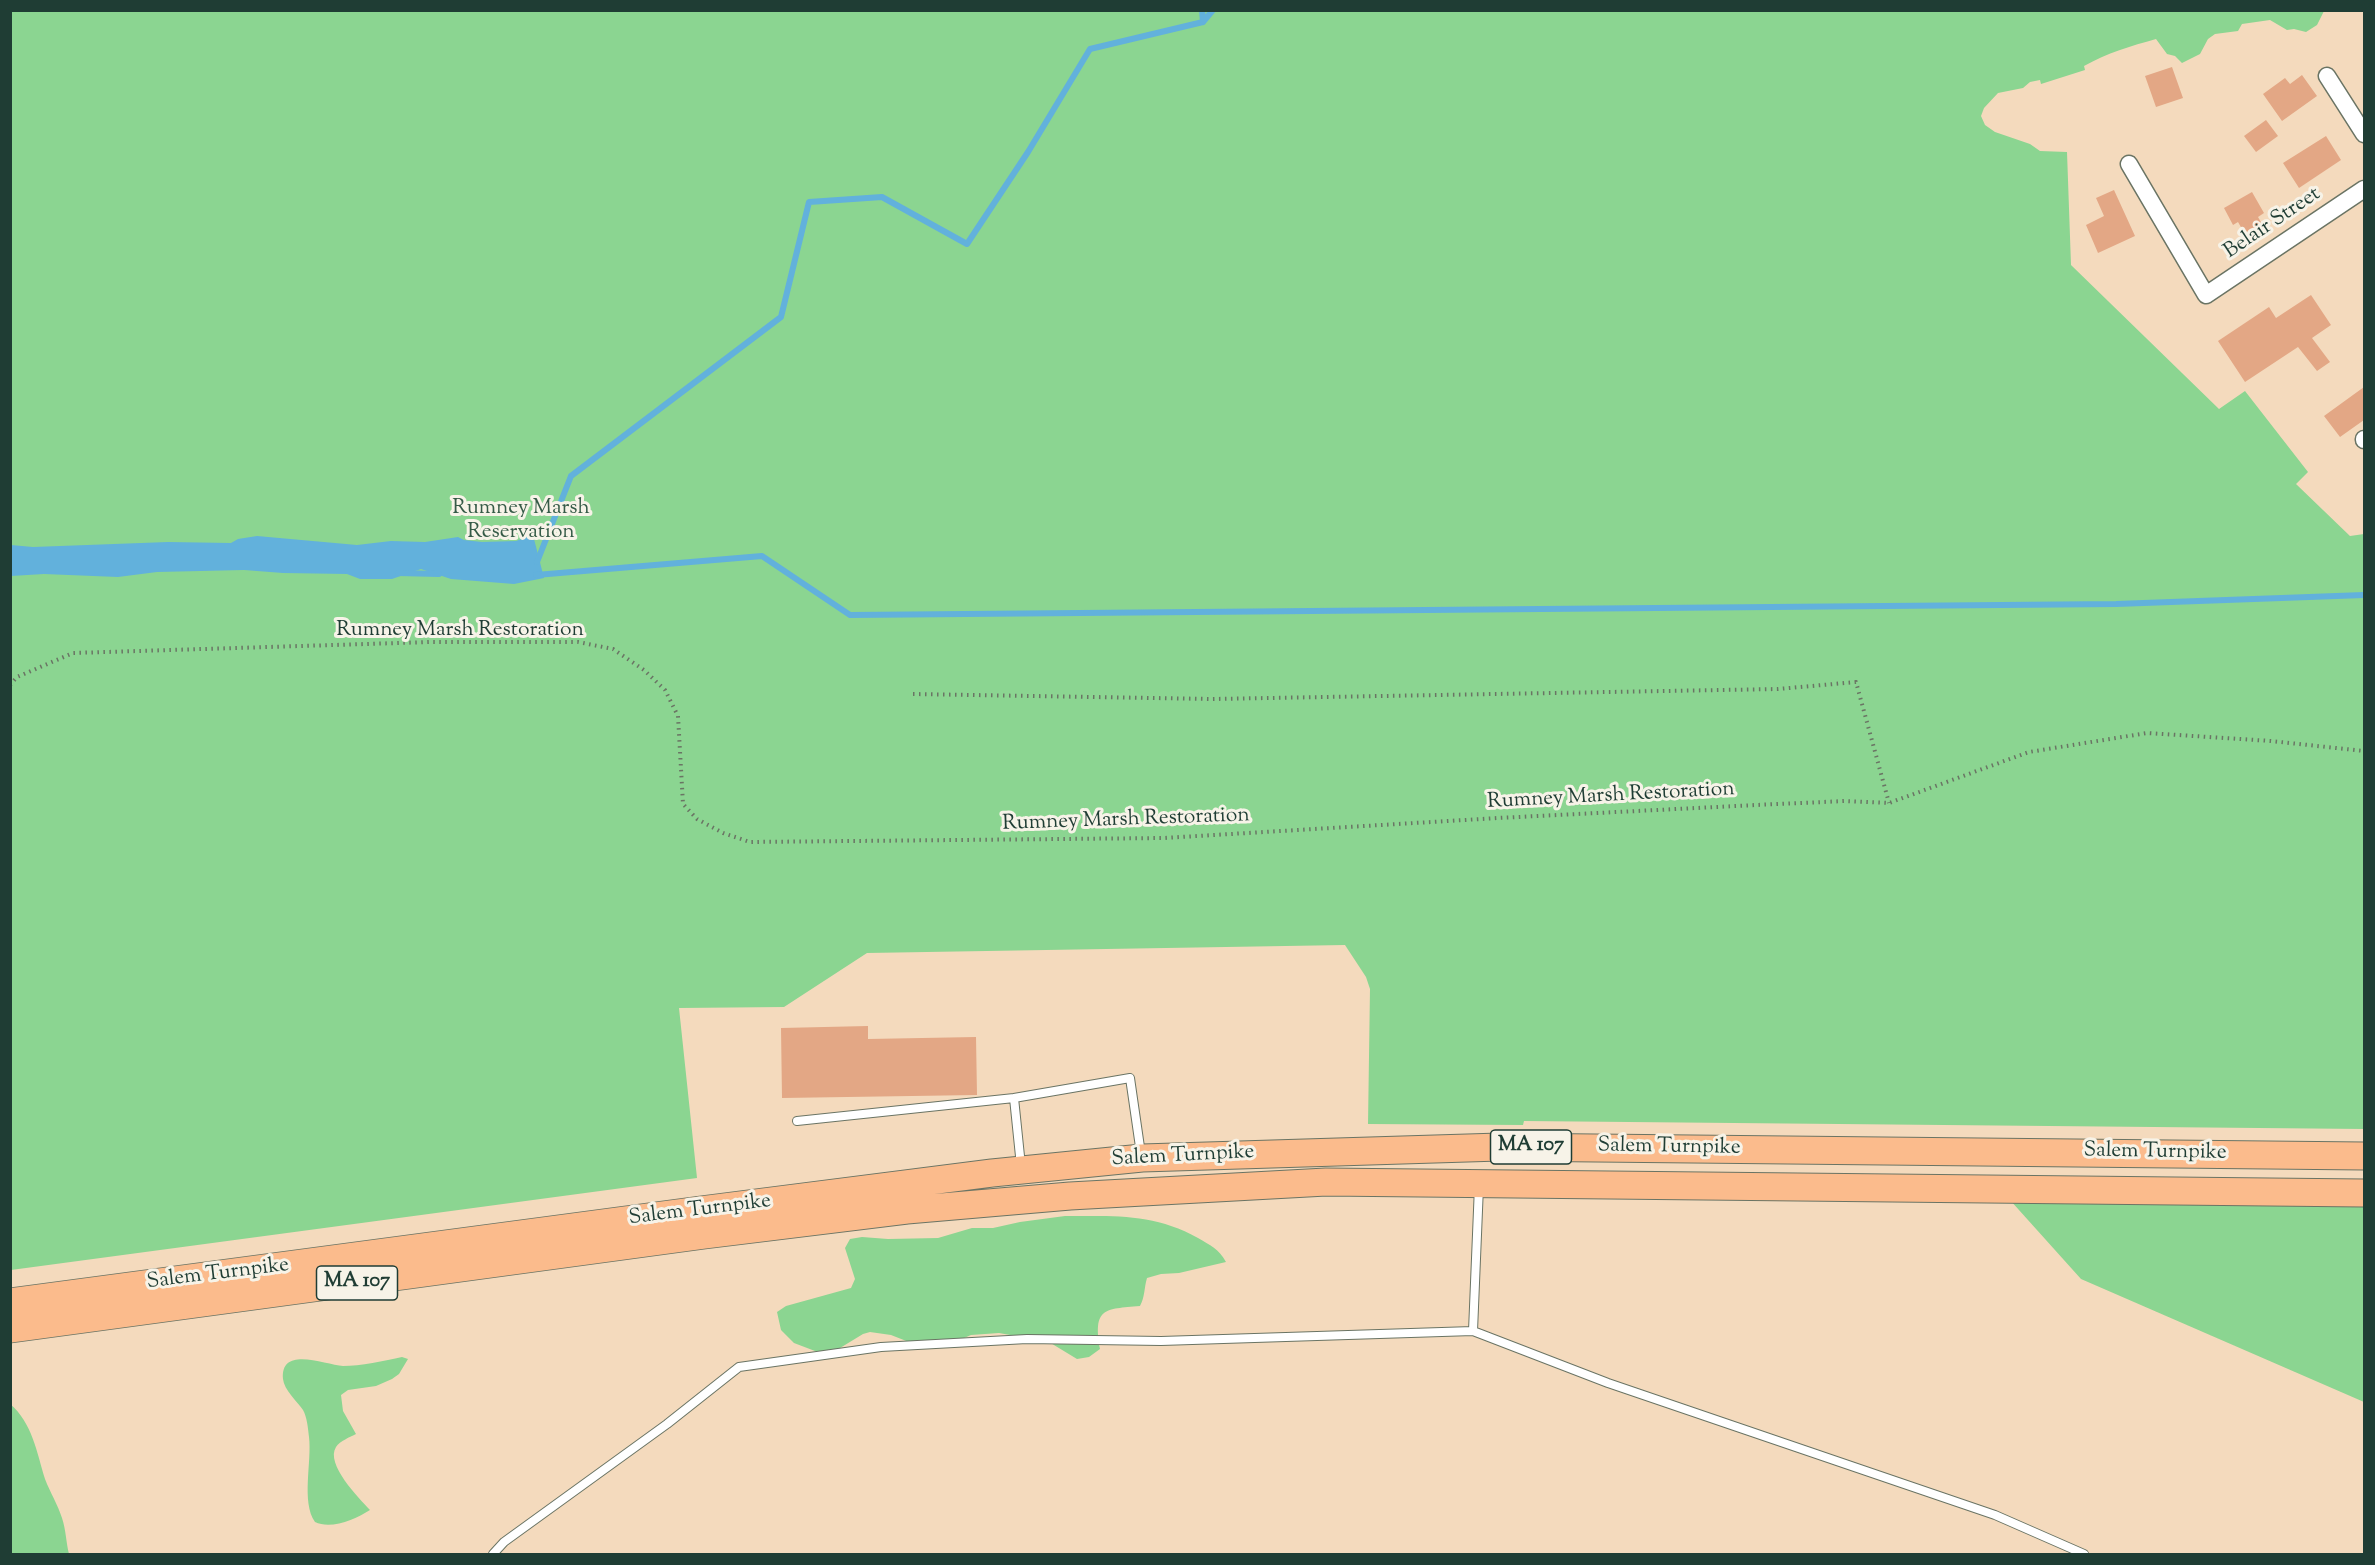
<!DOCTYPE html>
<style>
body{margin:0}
#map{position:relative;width:2375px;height:1565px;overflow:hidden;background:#f4dabd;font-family:"Sorts Mill Goudy",serif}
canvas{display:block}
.frame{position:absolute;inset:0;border:12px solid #1f3d34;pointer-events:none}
</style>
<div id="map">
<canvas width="2375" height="1565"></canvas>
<div class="frame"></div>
</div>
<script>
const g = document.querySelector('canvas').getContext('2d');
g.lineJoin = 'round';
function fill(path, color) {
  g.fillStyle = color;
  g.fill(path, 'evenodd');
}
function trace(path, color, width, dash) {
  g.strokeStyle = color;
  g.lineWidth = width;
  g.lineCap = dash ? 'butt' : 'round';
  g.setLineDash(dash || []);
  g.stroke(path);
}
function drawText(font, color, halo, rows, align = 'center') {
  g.font = font + ' "Sorts Mill Goudy",serif';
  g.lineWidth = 6;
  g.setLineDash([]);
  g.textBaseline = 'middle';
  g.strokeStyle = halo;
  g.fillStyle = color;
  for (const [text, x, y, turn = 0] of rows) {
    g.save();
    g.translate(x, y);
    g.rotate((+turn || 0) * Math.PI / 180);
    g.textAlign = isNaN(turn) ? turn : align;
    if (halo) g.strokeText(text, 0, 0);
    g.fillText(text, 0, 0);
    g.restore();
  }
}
const green = new Path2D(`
 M 10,11 L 2324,11 L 2317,25 L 2306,32 L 2294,29 L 2287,30 L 2270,20 L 2242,24 L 2238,31 L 2215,34 L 2208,39 L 2200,54 L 2182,63 L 2175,56 L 2167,54 L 2156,39 C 2131,46 2107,53 2084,66 L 2085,70 L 2041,84 L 2040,80 L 2030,82 L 2023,88 L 1998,93 L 1984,108 L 1981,116 L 1985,125 L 1995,132 L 2030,144 L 2040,151 L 2067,152 L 2071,265 L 2219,409 L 2245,391 L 2308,472 L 2296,484 L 2350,536 L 2364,534 L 2364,1129 L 1524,1121 L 1523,1125 L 1368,1124 L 1370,989 L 1366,977 L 1345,945 L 867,953 L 784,1007 L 679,1008 L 697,1178 L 11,1270 Z
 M 2010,1200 L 2364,1202 L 2364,1402 L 2081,1279 Z
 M 1065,1216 C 1114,1216 1154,1213 1198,1238 C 1210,1245 1219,1249 1226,1262 L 1179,1273 L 1161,1274 L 1147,1278 C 1144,1288 1145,1297 1140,1306 C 1104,1309 1093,1308 1100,1349 L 1089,1357 L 1077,1359 L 1049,1342 L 999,1333 L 971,1335 L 948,1345 L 914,1344 L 891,1335 L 870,1332 L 863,1334 L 840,1348 L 826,1352 L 815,1351 L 794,1343 L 781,1330 L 777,1312 L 786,1306 L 851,1288 L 855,1279 L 845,1248 L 850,1239 L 862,1237 L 888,1239 L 938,1238 L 972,1228 L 993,1228 L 1020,1222 Z
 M 402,1357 L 408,1359 L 399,1374 L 392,1379 L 376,1386 L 348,1390 L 341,1395 L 343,1411 L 356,1434 C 350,1437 340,1441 336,1447 C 325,1464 359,1498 370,1510 C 356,1519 331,1530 315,1522 C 301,1502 312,1462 309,1437 C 308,1428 307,1417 303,1410 C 297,1401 284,1390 283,1379 C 280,1345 326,1365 343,1366 C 360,1366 385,1361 402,1357 Z
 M 10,1404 C 32,1422 37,1453 45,1479 C 50,1492 58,1505 62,1518 C 66,1530 66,1542 69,1554 L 11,1554 Z`);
const water = new Path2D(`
 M 533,535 L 544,578 L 514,584 L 451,579 L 421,569 L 392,579 L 360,579 L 347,574 L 283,573 L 244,570 L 157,572 L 118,577 L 44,574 L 11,576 L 11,545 L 33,547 L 168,542 L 231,543 L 238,539 L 257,536 L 357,545 L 391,541 L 425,542 L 458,537 L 464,540 L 482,542 L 516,541 Z`);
const stream = new Path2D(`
 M 1203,22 L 1213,10
 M 537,562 L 571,476 L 781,317 L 809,202 L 882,197 L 967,244 L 1028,152 L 1090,49 L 1203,22 L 1202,10
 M 398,573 L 439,574
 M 536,575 L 762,556 L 850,615 L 2116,604 L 2364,595`);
const building = new Path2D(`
 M 2172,67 L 2183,98 L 2156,107 L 2145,76 Z
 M 2302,75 L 2317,96 L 2282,121 L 2263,94 L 2285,78 L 2290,84 Z
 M 2266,120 L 2278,136 L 2256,152 L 2244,136 Z
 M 2326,136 L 2341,160 L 2299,188 L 2283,163 Z
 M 2114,190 L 2135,236 L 2098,253 L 2086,225 L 2104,216 L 2096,198 Z
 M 2252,192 L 2264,213 L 2258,217 L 2266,231 L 2249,241 L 2238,222 L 2233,225 L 2224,208 Z
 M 2311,295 L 2331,325 L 2312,338 L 2330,362 L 2317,371 L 2298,347 L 2245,382 L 2218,341 L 2269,307 L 2276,318 Z
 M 2364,387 L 2364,420 L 2340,437 L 2324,416 Z
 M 868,1026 L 868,1039 L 976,1037 L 977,1095 L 782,1098 L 781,1028 Z`);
const path = new Path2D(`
 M 10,685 L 17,677 L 73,653 L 431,642 L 578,642 L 613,649 L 644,670 L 665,690 L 678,716 L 683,804 L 697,819 L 723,833 L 750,842 L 1164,838 L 1498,818 L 1756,805 L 1845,801 L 1889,803 L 2029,752 L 2147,733 L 2271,741 L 2364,751
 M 913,694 L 1212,699 L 1778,689 L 1856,682 L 1889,803`);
const lane = new Path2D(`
 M 797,1121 L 1014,1098
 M 1021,1166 L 1014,1098 L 1130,1078 L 1141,1154
 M 1473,1331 L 1479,1186
 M 493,1554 L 504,1542 L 667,1424 L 739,1367 L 881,1347 L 1027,1339 L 1161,1341 L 1473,1331 L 1608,1383 L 1995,1515 L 2084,1554`);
const street = new Path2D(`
 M 2327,76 L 2364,134
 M 2129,164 L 2206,295 L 2364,189
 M 2364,440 L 2364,439`);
const primary = new Path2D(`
 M 10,1302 L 701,1210 L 992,1173 L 1142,1158 L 1500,1147 L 2364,1156
 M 10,1329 L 704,1235 L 907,1210 L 1070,1196 L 1326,1182 L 2364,1193`);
const shields = [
 [1531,1147,81],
 [357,1283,81]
];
const shieldNames = [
 ["MA 107",1531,1147],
 ["MA 107",357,1283]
];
const streetNames = [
 ["Belair Street",2273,224,-34],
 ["Rumney Marsh Restoration",460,631],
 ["Rumney Marsh Restoration",1611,797,-3],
 ["Rumney Marsh Restoration",1126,821,-2],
 ["Salem Turnpike",1669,1148,1],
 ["Salem Turnpike",2155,1153,1],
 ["Salem Turnpike",1183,1157,-3],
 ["Salem Turnpike",700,1211,-7],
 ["Salem Turnpike",218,1275,-7]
];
const parkNames = [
 ["Rumney Marsh",521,509],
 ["Reservation",521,533]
];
fill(green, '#8bd591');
fill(water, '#62b1dc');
trace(stream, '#62b1dc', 6);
fill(building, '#e3a785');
trace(lane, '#6a7464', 10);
trace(street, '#6a7464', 19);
trace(primary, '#6a7464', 29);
trace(path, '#6a7464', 4, [1.5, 4.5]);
trace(lane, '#fff', 8);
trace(street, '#fff', 16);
trace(primary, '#fbbb8c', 27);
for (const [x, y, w] of shields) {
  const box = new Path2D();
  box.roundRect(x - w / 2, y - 17, w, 34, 4.5);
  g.fillStyle = '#f7f3e8';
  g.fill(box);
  trace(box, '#1f3d34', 1.5);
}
drawText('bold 20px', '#1f3d34', null, shieldNames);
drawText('21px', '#1f3d34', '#f7f3e8', streetNames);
drawText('21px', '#355b47', '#f7f3e8', parkNames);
</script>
